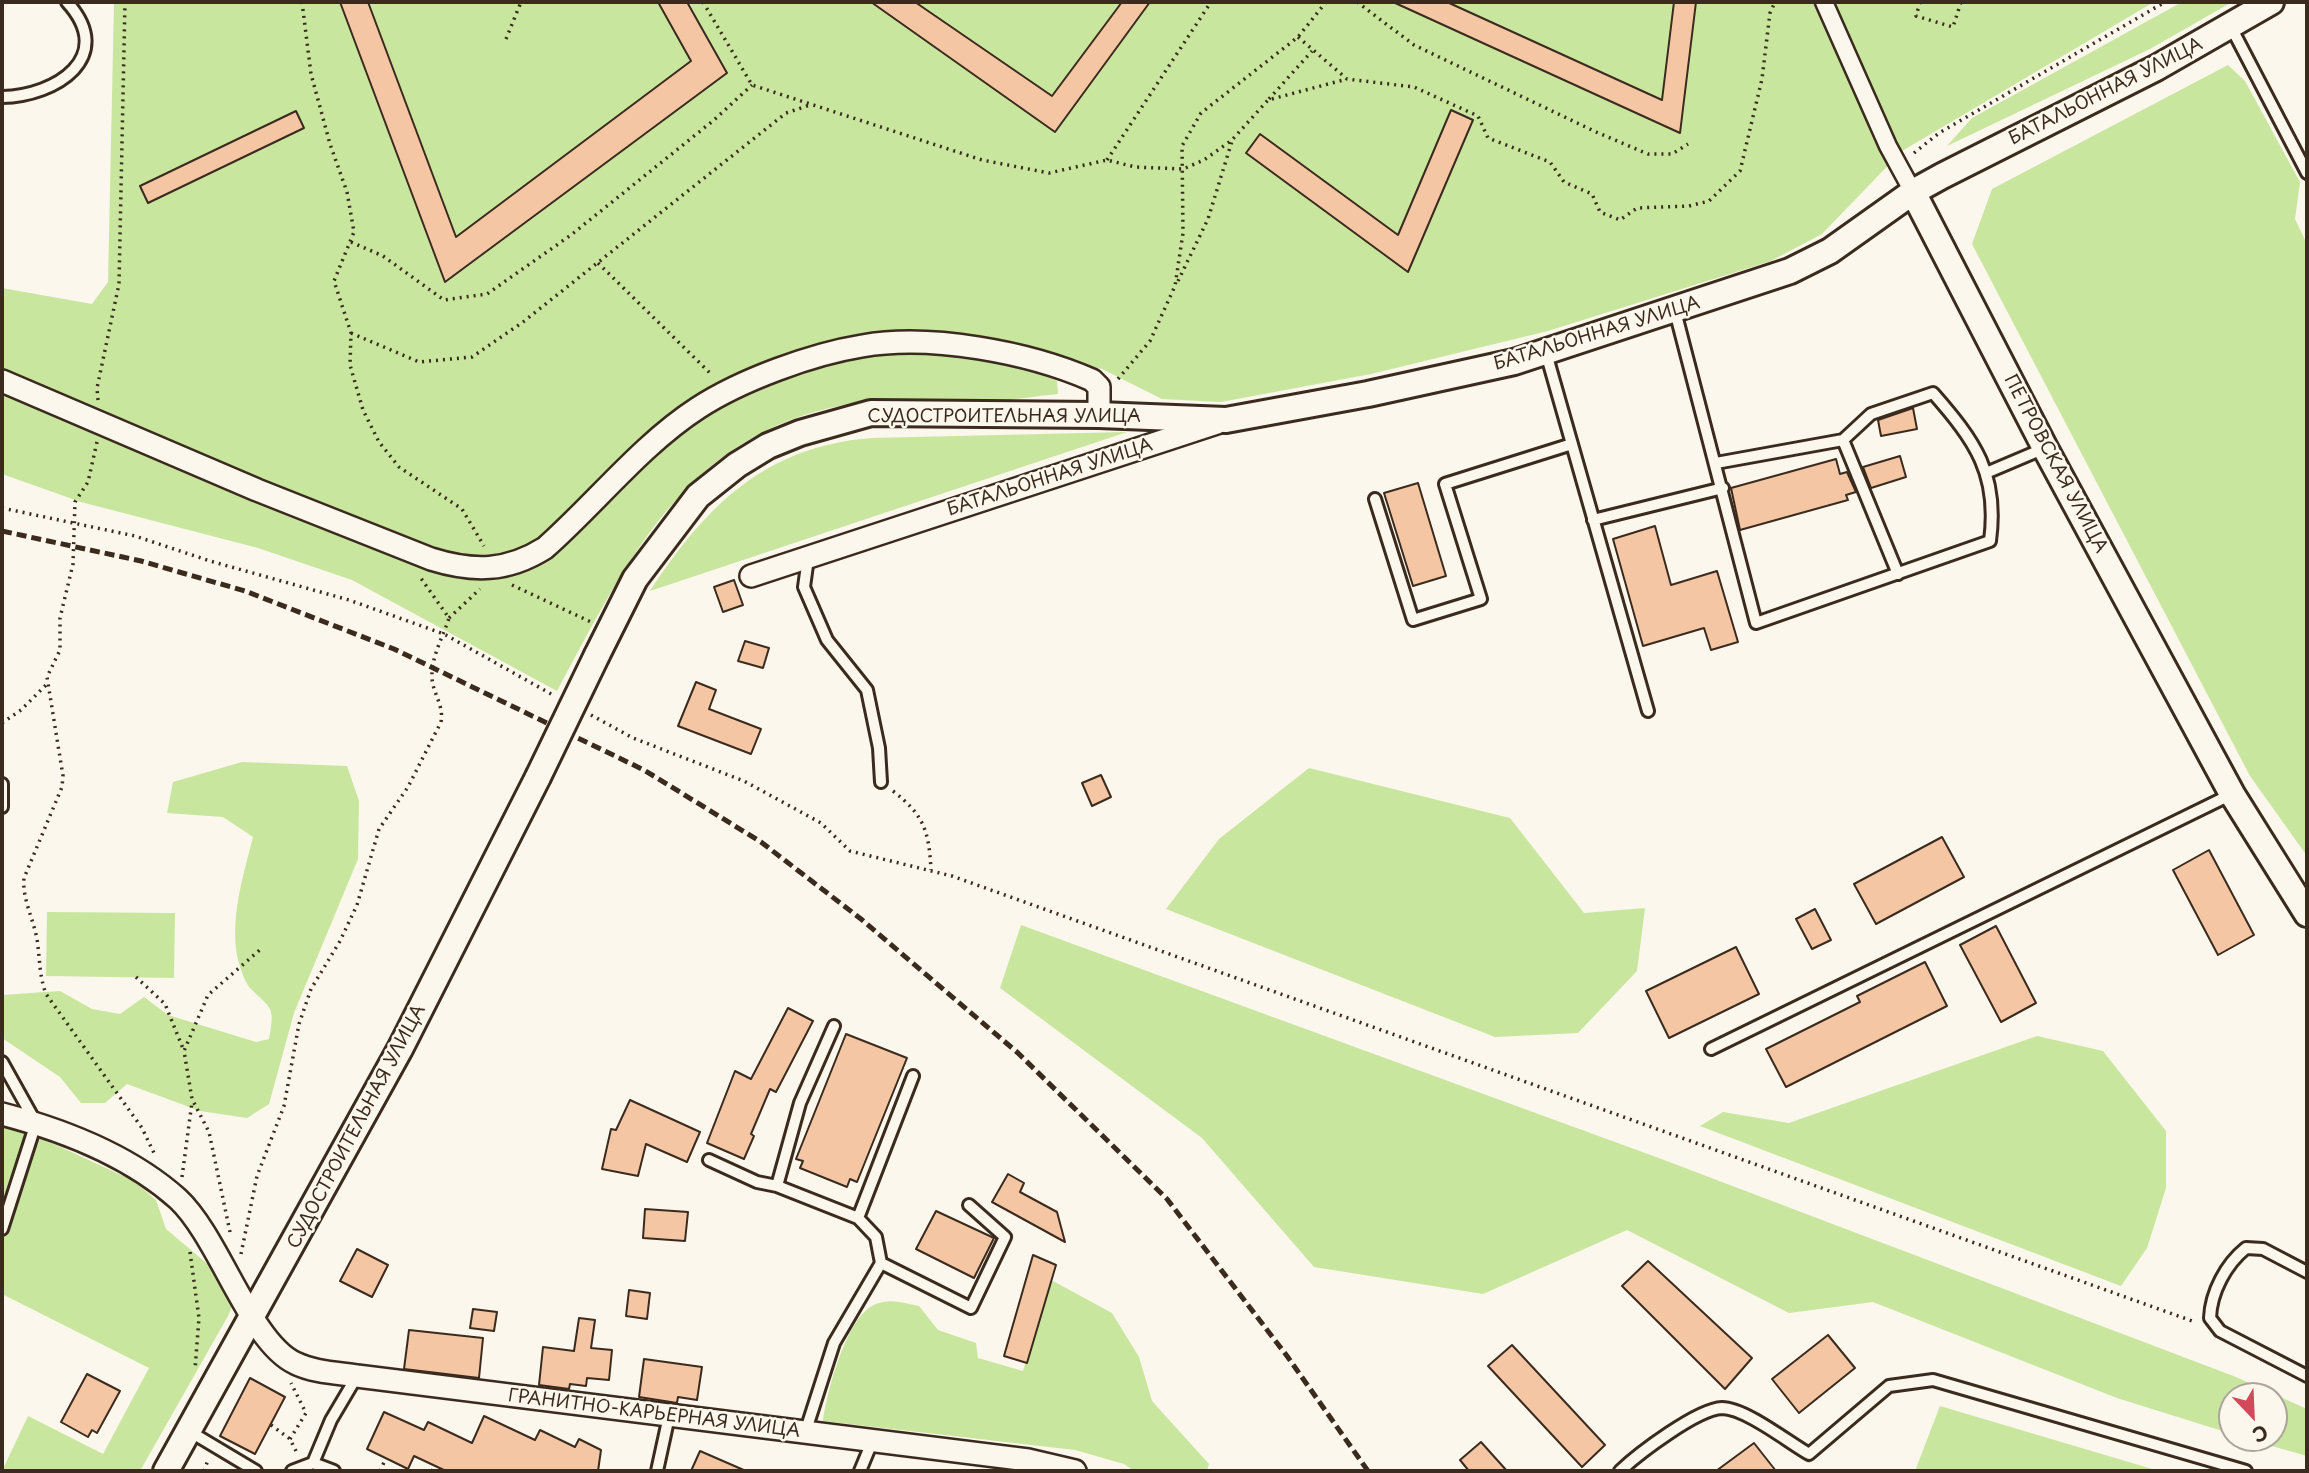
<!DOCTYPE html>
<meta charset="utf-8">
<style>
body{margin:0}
#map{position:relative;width:2309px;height:1473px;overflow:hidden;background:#fbf7ec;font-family:"Playpen Sans",sans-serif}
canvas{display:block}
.frame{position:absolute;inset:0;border:4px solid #3b2a1e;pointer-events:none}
.north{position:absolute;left:2218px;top:1382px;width:70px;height:70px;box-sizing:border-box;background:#fbf7ec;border:2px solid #aea59a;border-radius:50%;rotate:157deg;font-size:19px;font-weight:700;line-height:28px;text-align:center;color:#3b2a1e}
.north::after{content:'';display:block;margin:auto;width:24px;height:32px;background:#d1495b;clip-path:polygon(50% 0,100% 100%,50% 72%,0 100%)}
</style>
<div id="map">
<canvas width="2309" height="1473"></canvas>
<div class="frame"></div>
<div class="north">С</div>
</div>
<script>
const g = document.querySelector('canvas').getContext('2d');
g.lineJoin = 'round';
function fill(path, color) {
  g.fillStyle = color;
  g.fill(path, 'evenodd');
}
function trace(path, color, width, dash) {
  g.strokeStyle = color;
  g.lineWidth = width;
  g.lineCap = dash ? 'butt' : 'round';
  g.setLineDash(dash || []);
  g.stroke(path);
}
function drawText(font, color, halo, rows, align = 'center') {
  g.font = font + ' "Playpen Sans",sans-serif';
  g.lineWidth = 5;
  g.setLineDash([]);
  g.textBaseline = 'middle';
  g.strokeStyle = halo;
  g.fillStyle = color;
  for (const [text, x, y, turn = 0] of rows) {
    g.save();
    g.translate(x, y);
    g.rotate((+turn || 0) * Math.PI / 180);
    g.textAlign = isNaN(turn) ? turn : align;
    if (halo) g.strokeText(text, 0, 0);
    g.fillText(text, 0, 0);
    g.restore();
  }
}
const green = new Path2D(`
 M 114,2 L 871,2 L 1055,131 L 1150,2 L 2154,2 L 1902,151 L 1822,234 L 1771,261 L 1548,331 L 1371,374 L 1221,402 L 1162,399 L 1102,369 L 1020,348 L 935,337 L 726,383 L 561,527 L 518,555 L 456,560 L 60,403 L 2,370 L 2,288 L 92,304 L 108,282 Z
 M 915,2 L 1122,2 L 1052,96 Z
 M 2182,2 L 2232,2 L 2150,49 L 1947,146 L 1972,118 Z
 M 2228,65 L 2245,81 L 2300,182 L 2295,219 L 2307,244 L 2307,856 L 2250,776 L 1972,244 L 1992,189 Z
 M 903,350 C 957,355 1007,358 1057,381 L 1058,394 C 1033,396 1008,401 984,402 C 944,403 901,397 862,402 C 689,426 631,554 557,691 L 352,580 L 258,548 L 81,502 L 2,474 L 2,390 L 430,565 L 467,578 L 496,578 L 522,572 L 547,559 L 657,450 L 723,402 L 825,363 L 872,353 Z
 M 1127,432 L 650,591 C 706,506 765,446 872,438 Z
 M 242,762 L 347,766 L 359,801 L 358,859 L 294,1013 L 269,1104 L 247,1118 L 200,1111 L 127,1084 L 105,1103 L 81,1103 L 60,1077 L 2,1038 L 2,995 L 60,991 L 92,1009 L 120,1014 L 144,997 L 168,1015 L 256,1042 L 269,1039 C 275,1006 272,1010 251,989 C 244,982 237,959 236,949 C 232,910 244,873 253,837 L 223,817 L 167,813 L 173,782 Z
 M 1309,768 L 1510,818 L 1584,913 L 1645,908 L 1637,971 L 1578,1033 L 1495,1037 L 1166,909 L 1219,839 Z
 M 47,912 L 175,913 L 174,978 L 46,976 Z
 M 1021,925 L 1656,1157 L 2236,1377 L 2307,1409 L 2307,1456 L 2244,1438 L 2274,1438 L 2274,1396 L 2232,1396 L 2232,1434 L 2117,1398 L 1873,1302 L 1789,1313 L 1627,1230 L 1483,1294 L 1314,1267 L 1202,1138 L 1000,988 Z
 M 2037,1036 L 2103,1051 L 2166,1131 L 2166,1188 L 2147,1248 L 2121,1286 L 1700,1126 L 1723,1112 L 1789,1123 Z
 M 2,1126 L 39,1137 L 134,1181 L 156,1200 L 166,1229 L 217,1272 L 227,1288 L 232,1306 L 228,1316 L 140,1471 L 2,1471 L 28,1416 L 103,1454 L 149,1368 L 2,1294 Z
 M 1051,1280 L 1112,1313 L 1139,1357 L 1152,1401 L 1209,1464 L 1207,1471 L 1134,1471 L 1124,1464 L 1075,1450 L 823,1421 C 827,1392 847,1314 876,1304 C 891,1298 904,1303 919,1306 L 938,1330 L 976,1343 L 978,1358 L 1023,1371 Z
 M 1940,1406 L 2159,1471 L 1915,1471 Z`);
const building = new Path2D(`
 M 340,2 L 368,2 L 456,237 L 691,61 L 658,2 L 687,2 L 727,73 L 445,282 Z
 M 871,2 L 915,2 L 1052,96 L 1122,2 L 1150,2 L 1055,132 Z
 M 1393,2 L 1447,2 L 1662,100 L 1674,2 L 1696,2 L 1680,133 Z
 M 1451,110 L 1473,120 L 1408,272 L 1246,153 L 1260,134 L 1398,235 Z
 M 296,111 L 304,128 L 148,203 L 140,186 Z
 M 1913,408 L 1917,429 L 1881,436 L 1878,420 Z
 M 1900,456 L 1906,477 L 1871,488 L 1863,467 Z
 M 1836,459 L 1840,474 L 1847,472 L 1856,492 L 1846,495 L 1848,500 L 1740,530 L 1731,488 Z
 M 1418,483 L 1446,576 L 1413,586 L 1384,493 Z
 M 1655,526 L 1671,585 L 1717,571 L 1738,642 L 1711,650 L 1704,628 L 1643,646 L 1613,539 Z
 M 734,580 L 743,605 L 723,612 L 714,587 Z
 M 745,641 L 769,648 L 763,668 L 738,661 Z
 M 696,682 L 716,690 L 709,709 L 761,729 L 751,754 L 678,726 Z
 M 1101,775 L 1111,797 L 1092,806 L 1082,783 Z
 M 1942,837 L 1964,877 L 1876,924 L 1854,884 Z
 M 2209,850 L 2254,935 L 2218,955 L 2173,870 Z
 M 1815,909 L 1831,940 L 1812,949 L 1796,919 Z
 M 1996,926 L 2036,1003 L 2001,1022 L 1960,945 Z
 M 1736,947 L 1759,994 L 1669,1038 L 1646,991 Z
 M 1925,962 L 1947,1006 L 1786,1087 L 1766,1049 L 1860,1002 L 1857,996 Z
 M 788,1008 L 813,1021 L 776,1092 L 770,1089 L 751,1134 L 754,1136 L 744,1159 L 707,1143 L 735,1071 L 751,1079 Z
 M 846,1034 L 907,1058 L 857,1182 L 850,1179 L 847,1187 L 800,1168 L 803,1161 L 796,1159 Z
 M 630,1100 L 700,1132 L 687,1162 L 646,1144 L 638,1176 L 602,1169 L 611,1129 L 616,1130 Z
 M 1008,1174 L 1024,1183 L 1020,1192 L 1057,1212 L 1065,1242 L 992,1202 Z
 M 645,1209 L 688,1212 L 685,1241 L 643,1238 Z
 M 936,1211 L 994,1238 L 974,1278 L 916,1249 Z
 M 357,1249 L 388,1265 L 372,1297 L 340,1281 Z
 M 1033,1255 L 1056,1265 L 1027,1363 L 1004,1356 Z
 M 1648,1261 L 1752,1358 L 1725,1389 L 1622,1286 Z
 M 629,1290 L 650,1293 L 647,1319 L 626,1316 Z
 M 473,1309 L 497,1312 L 494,1331 L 470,1328 Z
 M 579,1318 L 595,1320 L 591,1348 L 612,1350 L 609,1380 L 587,1378 L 586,1386 L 570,1384 L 569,1389 L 539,1385 L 543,1347 L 574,1351 Z
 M 409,1330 L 483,1338 L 479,1378 L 404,1369 Z
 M 1828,1335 L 1855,1368 L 1799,1413 L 1772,1379 Z
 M 1512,1345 L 1605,1445 L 1582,1467 L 1488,1366 Z
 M 644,1359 L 702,1367 L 697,1400 L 678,1397 L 677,1403 L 639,1397 Z
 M 87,1374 L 120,1391 L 97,1433 L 92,1430 L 88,1437 L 61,1422 Z
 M 250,1378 L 285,1397 L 255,1454 L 220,1436 Z
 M 384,1412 L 424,1430 L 428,1422 L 472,1443 L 484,1416 L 535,1440 L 540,1430 L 575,1447 L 579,1439 L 601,1450 L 598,1471 L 446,1471 L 414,1456 L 408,1469 L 367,1449 Z
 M 1481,1442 L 1507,1471 L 1469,1471 L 1460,1460 Z
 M 1754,1443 L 1776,1471 L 1716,1471 Z
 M 700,1451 L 746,1471 L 691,1471 Z`);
const path = new Path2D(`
 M 302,2 L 311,74 L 330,144 L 347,192 L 354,232 L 334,281 L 351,333 L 350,365 L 363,410 L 379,442 L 399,467 L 462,509 L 484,546
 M 703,2 L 752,85 L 982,160 L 1049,173 L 1107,160 L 1135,167 L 1183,169 L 1204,160 L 1232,140 L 1268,100 L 1347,79
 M 1357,2 L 1414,45 L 1596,132 L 1648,154 L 1672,154 L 1688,144
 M 1920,2 L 1916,16 L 1953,27 L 1961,2
 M 1298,37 L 1347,79 L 1414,87 L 1478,116 L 1488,138 L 1550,162 L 1564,182 L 1592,194 L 1600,212 L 1620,220 L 1637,208 L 1689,206 L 1709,201 L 1740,171 L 1762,79 L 1770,13 L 1775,2
 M 506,39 L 521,2
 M 1269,99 L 1312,51
 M 1914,153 L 1939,133 L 2165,2
 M 1107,160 L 1211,2
 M 351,242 L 383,256 L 444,300 L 487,294 L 571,235 L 714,120 L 752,85
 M 598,263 L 712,375
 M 1178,281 L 1208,219 L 1232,141
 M 351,333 L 419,362 L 472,357 L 523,322 L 786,113 L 810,105
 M 1118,379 L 1150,341 L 1175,286 L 1183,233 L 1182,146 L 1201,113 L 1298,37 L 1326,2
 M 98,400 L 97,388 L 119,284 L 125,2
 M 97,442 L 88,482 L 75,502 L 73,564 L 60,618 L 60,650 L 47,677 L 63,776 L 62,787 L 24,878 C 22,898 33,918 37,939 C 40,959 39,975 46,994 L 142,1128 L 154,1153
 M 2,508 L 135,536 L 210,561 L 349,600 L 444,634 L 553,695
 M 512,585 L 591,622
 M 449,618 L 480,589
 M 591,715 L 633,738 L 744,781 L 821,823 L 850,851 L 952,876 L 2195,1322
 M 2,723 L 21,710 L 48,683
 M 893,791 C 924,815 929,831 931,870
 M 136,977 L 165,1004 L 184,1051
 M 182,1177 L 192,1102
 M 230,1232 L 209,1132 L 192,1099 L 184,1051 L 208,995 L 262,948
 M 190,1252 L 199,1318 L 195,1369
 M 241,1254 L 257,1176 L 284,1106 L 299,1024 L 311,989 L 340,941 L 357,905 L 379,829 L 408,787 L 441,722 C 444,705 433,694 432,678 C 431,657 443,637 449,618 L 420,577
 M 271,1425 L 290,1439 L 297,1453
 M 290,1439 L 306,1413 L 291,1383
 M 204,1471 L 208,1460
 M 380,1471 L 386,1458
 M 432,1471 L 435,1466`);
const service = new Path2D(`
 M 2231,27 L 2307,173
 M 2,97 C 56,96 117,57 67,2
 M 1675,311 L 1756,623 L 1990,541 C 1999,474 1975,441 1933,393 L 1871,414 L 1843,440 L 1716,463
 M 1546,353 L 1648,711
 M 1843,440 L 1898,574
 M 1986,473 L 2045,448
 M 1375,499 L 1413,620 L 1481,599 L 1445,484 L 1572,444
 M 1593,520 L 1723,488
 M 808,558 L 804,587 L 827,640 L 867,690 L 879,748 L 881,782
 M 2,784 L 2,807
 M 1711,1049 L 2232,794
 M 2,1062 L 36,1123 L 2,1229
 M 709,1160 L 757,1182 L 777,1186 L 858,1218 L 876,1237 L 881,1263
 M 777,1186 L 800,1103 L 834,1026
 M 858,1218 L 913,1076
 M 2307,1272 L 2263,1249 L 2246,1248 C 2226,1264 2211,1292 2210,1318 L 2220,1331 L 2307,1376
 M 189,1431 L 256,1471
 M 805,1433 L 834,1343 L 881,1263 L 971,1308 L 1005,1237 L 969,1205
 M 313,1463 L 331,1420 L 357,1376
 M 292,1471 L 313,1463 L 334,1471
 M 657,1471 L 669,1416
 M 860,1471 L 872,1442
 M 1620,1471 C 1638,1454 1697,1409 1722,1408 C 1745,1408 1788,1442 1809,1454 L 1889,1386 L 1933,1380 L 2246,1471`);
const pedestrian = new Path2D(`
 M 1824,2 L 1888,146 L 1913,192`);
const minor = new Path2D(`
 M 2,381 L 257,490 L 431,559 C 473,572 507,572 545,548 C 596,503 641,445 698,408 C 741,380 812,354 862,346 C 931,334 1028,352 1092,380 L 1099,387 L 1099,415
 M 751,576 L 1217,423
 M 2,1114 C 63,1130 130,1156 178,1199 C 219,1237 250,1342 295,1363 C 313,1372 337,1373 357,1376 L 1028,1460 L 1075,1471`);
const tertiary = new Path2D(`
 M 1913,192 L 2045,448 L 2232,794 L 2307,914
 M 597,655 L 635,579 L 698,496 L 737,465 L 768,446 L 800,433 L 871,413 L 1099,415 L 1226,420 L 1368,394 L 1514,362 L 1790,271 L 1830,251 L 1913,192 L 1942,176 L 2156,68 L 2271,2
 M 166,1471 L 400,1049 L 538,777`);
const rail = new Path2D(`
 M 2,531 L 141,561 L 245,591 L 394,649 L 644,770 L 761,842 L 861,919 L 1018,1053 L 1167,1199 L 1287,1356 L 1368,1471`);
const tertiaryBridge = new Path2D(`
 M 538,777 L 597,655`);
const streetNames = [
 ["БАТАЛЬОННАЯ УЛИЦА",2106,92,-27],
 ["БАТАЛЬОННАЯ УЛИЦА",1597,334,-17],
 ["СУДОСТРОИТЕЛЬНАЯ УЛИЦА",1004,417],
 ["ПЕТРОВСКАЯ УЛИЦА",2055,464,62],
 ["БАТАЛЬОННАЯ УЛИЦА",1050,478,-18],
 ["СУДОСТРОИТЕЛЬНАЯ УЛИЦА",357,1127,-62],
 ["ГРАНИТНО-КАРЬЕРНАЯ УЛИЦА",654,1414,7]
];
fill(green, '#c8e69e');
fill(building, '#f4c6a3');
trace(building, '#3b2a1e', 2);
trace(service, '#3b2a1e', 16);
trace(pedestrian, '#3b2a1e', 21);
trace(minor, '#3b2a1e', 26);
trace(tertiary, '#3b2a1e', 30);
trace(path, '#3b2a1e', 3.5, [2, 5]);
trace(service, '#fbf7ec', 10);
trace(pedestrian, '#fbf7ec', 16);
trace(minor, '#fbf7ec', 21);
trace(tertiary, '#fbf7ec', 24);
trace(rail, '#3b2a1e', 5, [10, 5]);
trace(tertiaryBridge, '#3b2a1e', 30, []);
trace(tertiaryBridge, '#fbf7ec', 24);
drawText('18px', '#3b2a1e', '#fbf7ec', streetNames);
</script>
